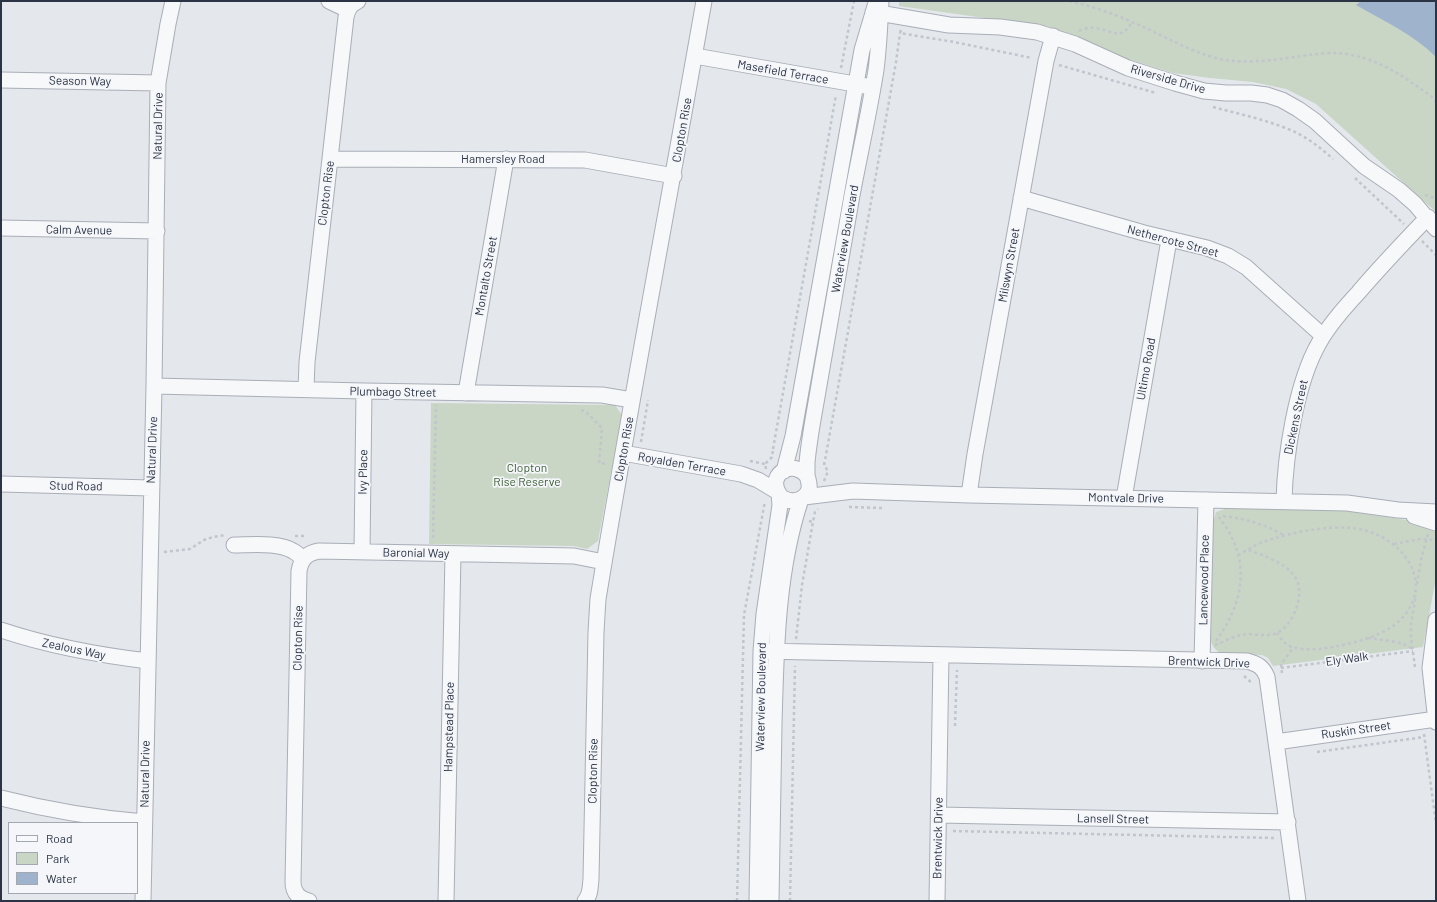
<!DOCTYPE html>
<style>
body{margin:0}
#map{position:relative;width:1437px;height:902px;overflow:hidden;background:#e4e7ec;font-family:Barlow,sans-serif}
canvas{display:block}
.frame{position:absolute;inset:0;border:2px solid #2b3445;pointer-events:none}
.legend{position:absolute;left:8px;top:822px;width:130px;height:72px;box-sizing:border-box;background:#f4f6f9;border:1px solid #a4a8b1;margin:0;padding:5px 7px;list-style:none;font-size:12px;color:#2b3445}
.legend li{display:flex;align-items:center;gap:8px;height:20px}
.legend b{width:20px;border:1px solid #a4a8b1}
</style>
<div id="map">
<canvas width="1437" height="902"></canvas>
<div class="frame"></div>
<ul class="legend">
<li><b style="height:5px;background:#f7f8fa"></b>Road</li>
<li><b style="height:11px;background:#c9d6c5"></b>Park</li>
<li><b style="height:11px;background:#9fb4cc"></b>Water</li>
</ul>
</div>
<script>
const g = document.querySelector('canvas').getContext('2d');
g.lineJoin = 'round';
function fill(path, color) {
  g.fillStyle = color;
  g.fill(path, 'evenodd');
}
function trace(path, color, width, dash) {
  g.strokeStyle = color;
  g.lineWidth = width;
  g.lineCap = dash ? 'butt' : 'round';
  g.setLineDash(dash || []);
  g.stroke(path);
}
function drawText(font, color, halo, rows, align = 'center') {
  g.font = font + ' Barlow,sans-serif';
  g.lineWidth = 3.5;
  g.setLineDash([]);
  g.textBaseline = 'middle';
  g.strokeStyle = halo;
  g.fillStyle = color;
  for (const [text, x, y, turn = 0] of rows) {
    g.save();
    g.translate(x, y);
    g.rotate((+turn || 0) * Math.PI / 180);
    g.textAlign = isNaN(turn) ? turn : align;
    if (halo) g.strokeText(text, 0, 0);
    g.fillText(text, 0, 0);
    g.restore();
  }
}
const green = new Path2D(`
 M 899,1 L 1436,1 L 1436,212 L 1316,104 L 1286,89 L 1253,82 L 1210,78 L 1173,73 L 1118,56 L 1050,27 L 899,6 Z
 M 431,403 L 615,405 L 622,415 L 598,541 L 587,549 L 574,546 L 429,544 Z
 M 1227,508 L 1345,511 L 1414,521 L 1436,530 L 1436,578 L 1423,647 L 1273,666 L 1268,658 L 1262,655 L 1220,653 C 1212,648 1211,642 1209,634 L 1212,526 L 1216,512 Z`);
const water = new Path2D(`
 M 1361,1 L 1436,1 L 1436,57 C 1413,34 1384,21 1356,5 Z`);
const path = new Path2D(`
 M 1069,1 C 1091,6 1112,13 1132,22 C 1161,34 1186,50 1216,58 C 1244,65 1273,60 1301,56 C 1317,54 1335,51 1352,55 C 1383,61 1407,79 1432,97 L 1436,102
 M 901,30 L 900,33 L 954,42 L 1032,58
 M 1079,31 C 1084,29 1090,27 1095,28 C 1112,30 1121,42 1132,22
 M 1059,65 L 1156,93
 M 841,68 L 854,1
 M 1213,107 C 1240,114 1267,120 1293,131 C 1308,138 1321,148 1333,159
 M 1355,178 L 1404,224
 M 1425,195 L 1429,196 L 1436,199
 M 1422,241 L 1436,255
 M 581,410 L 586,412 L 602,428 L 599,463 L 608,464
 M 641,442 L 648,400
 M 773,449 L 836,95
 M 750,461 L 765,464
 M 766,469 L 765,464 L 772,457 L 773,449 L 774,449
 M 824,481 L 828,471 L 824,465 L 826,455 L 896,62 L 900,33
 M 849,507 L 882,508
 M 1223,516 C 1246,519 1265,524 1285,536
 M 809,521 L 813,522 L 815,512 L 818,509
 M 295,536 L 306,536
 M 433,538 L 436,405
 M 1394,544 L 1420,539 L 1436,540
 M 164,552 L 190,549 L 204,540 L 213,537 L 226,535
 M 1238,555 C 1246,551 1254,545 1263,542 C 1293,532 1336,522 1367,531 C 1408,543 1435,587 1399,621 C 1384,635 1358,642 1338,646 C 1323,649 1297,653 1285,643 C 1282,640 1279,636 1277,633
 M 1417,584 L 1421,560 L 1428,534
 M 1368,638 C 1381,640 1405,641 1413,650
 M 796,639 L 802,585 L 813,522
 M 1216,641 C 1239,609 1250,573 1231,536 C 1228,529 1223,523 1219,517
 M 1215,645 C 1223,642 1232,637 1241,635 C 1252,632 1266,638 1277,633 C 1294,625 1306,592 1295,577 C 1286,563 1263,555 1248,550
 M 1415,667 L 1411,638 L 1411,624 L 1416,595
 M 1281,668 L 1413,651
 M 1282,673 L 1281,664 L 1294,647
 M 1244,676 L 1253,684
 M 955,726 L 957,670
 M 1424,734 L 1436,824
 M 1317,752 L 1424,737
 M 953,831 L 1274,838
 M 737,901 L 744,615 L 765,501
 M 790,901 L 795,666`);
const minor = new Path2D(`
 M 329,1 L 348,10
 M 873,12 L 949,25 L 1000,27 L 1037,32 L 1075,44 L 1128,68 L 1175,83 L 1204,91 L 1226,93 L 1251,93 L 1267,95 L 1282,100 L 1298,109 L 1315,121 L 1364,166 L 1399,190 L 1415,204 L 1436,229
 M 695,56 L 866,86
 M 1,80 L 158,83
 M 330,159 L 585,160 L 674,176
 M 1021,198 L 1144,233 L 1207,248 L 1228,256 L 1246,267 L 1323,336
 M 1,228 L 157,231
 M 154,386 L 364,391 L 602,395 L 632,400
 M 306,389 L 307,362 L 346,17 C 348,9 350,5 358,1
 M 466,393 L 506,159
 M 623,453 L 741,474 L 758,480 L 778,492
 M 784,471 L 793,436 L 862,50 L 876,3
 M 807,476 C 794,459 768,473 778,492 C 784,505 805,503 809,489 C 810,484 808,480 807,475 C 807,471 807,467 807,463 C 809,439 814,415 818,391 C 829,328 840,264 851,201 C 859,157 869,114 876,70 C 879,47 880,24 881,1
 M 1,484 L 151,488
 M 969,495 L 975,454 L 1046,61 L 1053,36
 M 804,497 L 853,491 L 969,495 L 1347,503 L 1398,510 L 1436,512
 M 1124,498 L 1169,240
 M 1284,501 C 1285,456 1296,383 1319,343 C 1329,325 1344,308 1358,293 C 1380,267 1404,242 1428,217
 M 1414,516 L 1436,523
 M 234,545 C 251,545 279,542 293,551 C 297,553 300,556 303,559
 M 362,552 L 364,391
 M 1436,620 L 1430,668 L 1436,722
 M 1,630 C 49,646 98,655 148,661
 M 761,651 L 1247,661 C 1258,664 1263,667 1267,677 L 1298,901
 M 1202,661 L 1206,500
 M 1276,742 L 1436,719
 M 1,798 C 48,810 96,818 144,822
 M 939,815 L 1288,822
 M 143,901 L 154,386 L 158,83 L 168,24 L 173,1
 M 309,901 C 299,899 293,893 293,882 L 299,571 C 301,559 307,553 319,551 L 574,556 L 604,562
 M 446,901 L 453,554
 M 585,901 C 591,894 590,887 591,879 L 596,632 L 598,599 C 631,399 669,200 704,1
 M 757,901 L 761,651 L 764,614 L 780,505 L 779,494
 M 771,901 C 772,842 773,783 774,725 C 776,649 777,571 801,499
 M 937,901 L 941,655`);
const streetNames = [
 ["Masefield Terrace",783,72,10],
 ["Riverside Drive",1168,79,16],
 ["Season Way",80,81,1],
 ["Natural Drive",158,126,-89],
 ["Clopton Rise",682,130,-80],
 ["Hamersley Road",503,159],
 ["Clopton Rise",326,193,-83],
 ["Calm Avenue",79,230,1],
 ["Waterview Boulevard",845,239,-80],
 ["Nethercote Street",1173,241,15],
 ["Milswyn Street",1009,265,-80],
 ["Montalto Street",486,276,-80],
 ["Ultimo Road",1146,369,-80],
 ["Plumbago Street",393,392,1],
 ["Dickens Street",1296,417,-78],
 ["Clopton Rise",624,449,-80],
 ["Natural Drive",152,450,-88],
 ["Royalden Terrace",682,464,10],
 ["Ivy Place",363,472,-89],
 ["Stud Road",76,486,1],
 ["Montvale Drive",1126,498,1],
 ["Baronial Way",416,553,1],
 ["Lancewood Place",1204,580,-89],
 ["Clopton Rise",298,638,-89],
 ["Zealous Way",74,649,12],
 ["Ely Walk",1347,659,-8],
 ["Brentwick Drive",1209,662,2],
 ["Waterview Boulevard",761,697,-89],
 ["Hampstead Place",449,727,-89],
 ["Ruskin Street",1356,730,-8],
 ["Clopton Rise",593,771,-89],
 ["Natural Drive",145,774,-89],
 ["Lansell Street",1113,819,1],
 ["Brentwick Drive",938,838,-89]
];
const parkNames = [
 ["Clopton",527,468],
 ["Rise Reserve",527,482]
];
fill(green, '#c9d6c5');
fill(water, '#9fb4cc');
trace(minor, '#a9aeb7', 17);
trace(path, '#c2c5cb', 2.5, [3, 3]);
trace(minor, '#f7f8fa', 15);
drawText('12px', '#2b3445', '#f4f6f9', streetNames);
drawText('12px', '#3f6138', '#f4f6f9', parkNames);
</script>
